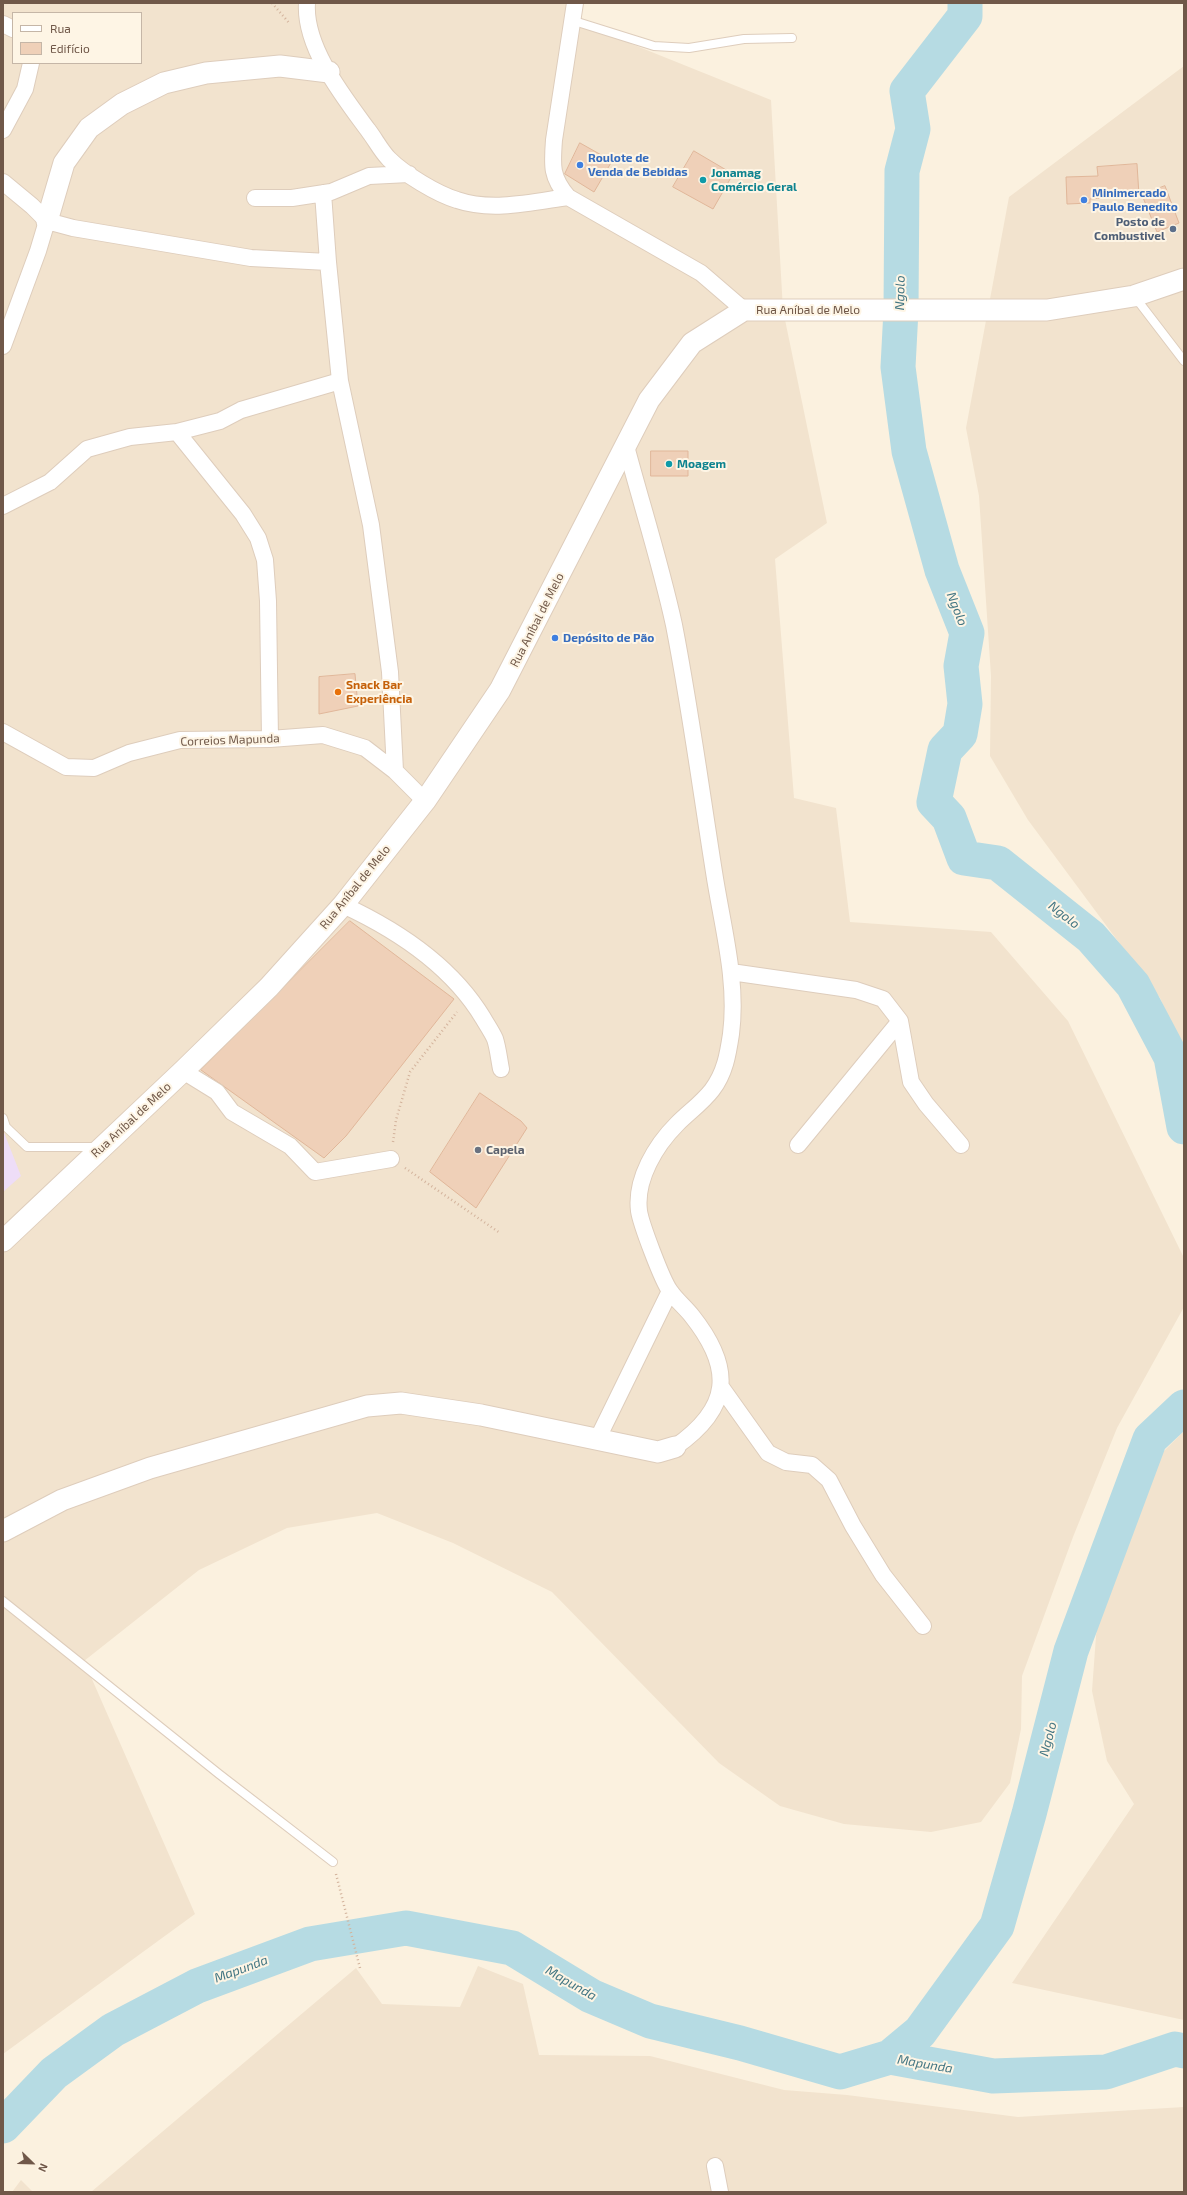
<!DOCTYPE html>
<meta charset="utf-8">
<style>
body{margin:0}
#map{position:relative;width:1187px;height:2195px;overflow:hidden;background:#fbf1df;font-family:"Exo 2",sans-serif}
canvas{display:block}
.frame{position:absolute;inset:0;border:4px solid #705849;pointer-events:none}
.legend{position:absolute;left:12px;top:12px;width:130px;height:52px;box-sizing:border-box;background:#fef5e5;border:1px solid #c5b6a7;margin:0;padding:5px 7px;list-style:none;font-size:12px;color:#705849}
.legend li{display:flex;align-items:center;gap:8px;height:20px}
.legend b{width:20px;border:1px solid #c5b6a7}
.north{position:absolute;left:12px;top:2143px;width:40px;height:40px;-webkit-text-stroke:3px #fef5e5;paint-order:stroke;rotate:113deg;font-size:11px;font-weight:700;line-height:16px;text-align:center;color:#705849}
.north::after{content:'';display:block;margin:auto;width:14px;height:18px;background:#705849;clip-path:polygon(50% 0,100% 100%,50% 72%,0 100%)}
</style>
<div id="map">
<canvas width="1187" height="2195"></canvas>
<div class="frame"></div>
<ul class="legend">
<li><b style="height:5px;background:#fff"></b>Rua</li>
<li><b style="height:11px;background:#efd0b8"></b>Edifício</li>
</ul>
<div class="north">N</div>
</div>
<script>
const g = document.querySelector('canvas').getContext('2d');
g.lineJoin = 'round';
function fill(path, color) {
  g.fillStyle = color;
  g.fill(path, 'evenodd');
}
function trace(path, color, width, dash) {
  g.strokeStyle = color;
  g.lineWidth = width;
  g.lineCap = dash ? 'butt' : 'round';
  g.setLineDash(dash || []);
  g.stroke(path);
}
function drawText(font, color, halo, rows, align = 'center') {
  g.font = font + ' "Exo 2",sans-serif';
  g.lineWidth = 4;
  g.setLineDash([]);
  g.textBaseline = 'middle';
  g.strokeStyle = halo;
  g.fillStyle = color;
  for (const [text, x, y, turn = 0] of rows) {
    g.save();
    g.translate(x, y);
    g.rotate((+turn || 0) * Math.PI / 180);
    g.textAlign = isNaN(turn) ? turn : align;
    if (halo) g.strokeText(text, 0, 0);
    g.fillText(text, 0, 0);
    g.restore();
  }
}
const residential = new Path2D(`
 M 3,3 L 575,3 L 572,20 L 771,100 L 783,310 L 827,523 L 775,559 L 794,798 L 836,808 L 850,922 L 991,932 L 1068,1021 L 1184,1258 L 1184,1307 L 1117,1428 L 1073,1537 L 1022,1676 L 1021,1729 L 1010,1783 L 981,1822 L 931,1832 L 844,1824 L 780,1806 L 719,1763 L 552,1592 L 453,1543 L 377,1513 L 287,1528 L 199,1570 L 84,1661 L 195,1914 L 3,2054 ZM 13,13 L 141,13 L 141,63 L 13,63 Z
 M 1184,66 L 1184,1054 L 1160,998 L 1028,820 L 990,756 L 991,676 L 979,496 L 966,428 L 1009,197 Z
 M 1184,1431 L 1184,2020 L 1012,1983 L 1134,1804 L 1107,1761 L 1092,1691 L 1098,1609 L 1136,1511 L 1161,1454 Z
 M 478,1966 L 523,1984 L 539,2055 L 650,2056 L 784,2090 L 847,2095 L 1018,2117 L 1184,2107 L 1184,2192 L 91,2192 L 356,1968 L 382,2004 L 460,2007 Z
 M 21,2180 L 33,2192 L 12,2192 Z`);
const education = new Path2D(`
 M 3,1130 L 21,1176 L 3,1192 Z`);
const river = new Path2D(`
 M 965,3 L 965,16 L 907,91 L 913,129 L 902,171 L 901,310 L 898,367 L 909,451 L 942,570 L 967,633 L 961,666 L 965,704 L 960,734 L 945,750 L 934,802 L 949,818 L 964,858 L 998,863 L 1091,937 L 1133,985 L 1171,1057 L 1184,1127
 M 890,2057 L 920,2032 L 997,1926 L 1029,1814 L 1071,1651 L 1150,1439 L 1184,1407
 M 3,2126 L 54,2073 L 113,2030 L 197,1986 L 310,1944 L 406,1928 L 512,1948 L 591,1996 L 650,2021 L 740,2043 L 840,2072 L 890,2057 L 993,2076 L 1106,2072 L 1175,2049 L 1184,2051`);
const building = new Path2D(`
 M 580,143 L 612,161 L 594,192 L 565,174 Z
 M 694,151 L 733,174 L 713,209 L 673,187 Z
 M 1137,164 L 1139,195 L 1090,199 L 1090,203 L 1067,204 L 1066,177 L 1098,176 L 1097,167 Z
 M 1165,186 L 1179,223 L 1157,232 L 1142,195 Z
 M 651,451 L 688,451 L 688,476 L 651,476 Z
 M 355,674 L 358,706 L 319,714 L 319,677 Z
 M 350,921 L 454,999 L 346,1136 L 324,1158 L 201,1070 Z
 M 480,1093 L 521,1121 L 527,1128 L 476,1208 L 430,1172 Z`);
const path = new Path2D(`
 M 272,3 L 290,24
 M 393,1142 L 396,1120 L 410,1072 L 457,1012
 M 405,1168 L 500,1233
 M 336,1874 L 360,1968`);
const service = new Path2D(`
 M 571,20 L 654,46 L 689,48 L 744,39 L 792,38
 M 1135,297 L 1184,361
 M 3,1118 L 6,1127 L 27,1147 L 98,1147
 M 3,1601 L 219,1774 L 333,1862`);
const minor = new Path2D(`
 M 307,3 C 304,47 343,96 368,130 C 375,139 381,151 389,159 C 404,174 437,194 457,200 C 492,212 533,202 568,197
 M 575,3 L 554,140 C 552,166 551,177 568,197 L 701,273 L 744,310
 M 3,24 L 13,29
 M 3,130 L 25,89 L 31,63
 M 3,182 L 32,206 L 47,221 L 73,228 L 251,258 L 328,262
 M 323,193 L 328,262 L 340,381 L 371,525 L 390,672 L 395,771
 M 255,198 L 292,198 L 331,192 L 369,176 L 409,174
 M 3,346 L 38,251 L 47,221
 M 177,432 L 243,514 L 258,538 L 265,560 L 268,601 L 270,739
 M 626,446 C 642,506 661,565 674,625 C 690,707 701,790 714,872 C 722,925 738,980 731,1034 C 728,1054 725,1073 712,1090 C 702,1103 689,1112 677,1124 C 656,1145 635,1179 639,1211 C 641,1224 662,1280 670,1291 C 676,1300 685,1307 692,1316 C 734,1369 731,1408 675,1447
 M 3,506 L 50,482 L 87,449 L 130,437 L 177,432 L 220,421 L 241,410 L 340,381
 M 3,732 L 66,767 L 94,768 L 129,753 L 180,740 L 270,739 L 323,735 L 365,748 L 395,771 L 425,801
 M 343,905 C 397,930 451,965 483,1018 C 487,1025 492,1032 495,1039 C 498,1048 499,1059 501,1069
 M 731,972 L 856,990 L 883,999 L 900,1021 L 911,1082 L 926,1104 L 961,1145
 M 183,1071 L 217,1092 L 232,1112 L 290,1146 L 315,1172 L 391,1159
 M 798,1145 L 900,1021
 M 721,1387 L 768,1453 L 786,1462 L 812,1465 L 829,1480 L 853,1526 L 883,1575 L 923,1626
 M 598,1438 L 670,1291
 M 715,2166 L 720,2192`);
const tertiary = new Path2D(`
 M 47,221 L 64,163 L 89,128 L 122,104 L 164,83 L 206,73 L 280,66 L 329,72
 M 3,1241 L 183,1071 L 269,987 L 343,905 L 425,801 L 500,690 L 649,400 L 692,343 L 744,310 L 1047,310 L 1134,296 L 1184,279
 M 3,1531 L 62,1500 L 150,1468 L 367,1406 L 401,1403 L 481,1415 L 658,1452 L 675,1447`);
const markers = [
 [580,165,4,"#3f7fe0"],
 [703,180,4,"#0f9aa8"],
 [1084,200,4,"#3f7fe0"],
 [1173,229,4,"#5c6f8a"],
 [669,464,4,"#0f9aa8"],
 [555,638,4,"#3f7fe0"],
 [338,692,4,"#e8710a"],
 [478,1150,4,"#6b7280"]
];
const shopNames = [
 ["Roulote de",588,158],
 ["Venda de Bebidas",588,172],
 ["Minimercado",1092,193],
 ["Paulo Benedito",1092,207],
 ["Depósito de Pão",563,638]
];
const cultureNames = [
 ["Jonamag",711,173],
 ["Comércio Geral",711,187],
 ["Moagem",677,464]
];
const serviceNames = [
 ["Posto de",1165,222],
 ["Combustivel",1165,236]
];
const streetNames = [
 ["Rua Aníbal de Melo",808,310],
 ["Rua Aníbal de Melo",537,620,-63],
 ["Correios Mapunda",230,740,-2],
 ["Rua Aníbal de Melo",355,887,-51],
 ["Rua Aníbal de Melo",131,1120,-43]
];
const foodNames = [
 ["Snack Bar",346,685],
 ["Experiência",346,699]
];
const worshipNames = [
 ["Capela",486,1150]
];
const waterNames = [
 ["Ngolo",900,293,-89],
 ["Ngolo",957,609,68],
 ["Ngolo",1064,915,38],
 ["Ngolo",1048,1739,-75],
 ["Mapunda",241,1969,-20],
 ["Mapunda",571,1983,30],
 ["Mapunda",925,2064,10]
];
fill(residential, '#f2e3ce');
fill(education, '#eeddf7');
trace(river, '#b6dbe3', 35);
fill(building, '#efd0b8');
trace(building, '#e1b79a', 1);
trace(service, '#decdbc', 10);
trace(minor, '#decdbc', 18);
trace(tertiary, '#decdbc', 23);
trace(path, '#d3b39c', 2.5, [1, 3]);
trace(service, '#fff', 8);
trace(minor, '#fff', 16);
trace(tertiary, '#fff', 21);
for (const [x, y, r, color] of markers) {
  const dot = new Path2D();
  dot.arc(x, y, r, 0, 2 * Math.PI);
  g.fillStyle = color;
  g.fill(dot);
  trace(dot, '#fef5e5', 1.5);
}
drawText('bold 12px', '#366cbe', '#fef5e5', shopNames, 'left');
drawText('bold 12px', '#0d838f', '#fef5e5', cultureNames, 'left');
drawText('bold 12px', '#4e5e75', '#fef5e5', serviceNames, 'right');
drawText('12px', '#705849', '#fef5e5', streetNames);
drawText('bold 12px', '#c56008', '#fef5e5', foodNames, 'left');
drawText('bold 12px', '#5b616d', '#fef5e5', worshipNames, 'left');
drawText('italic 13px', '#437683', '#fef5e5', waterNames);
</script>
